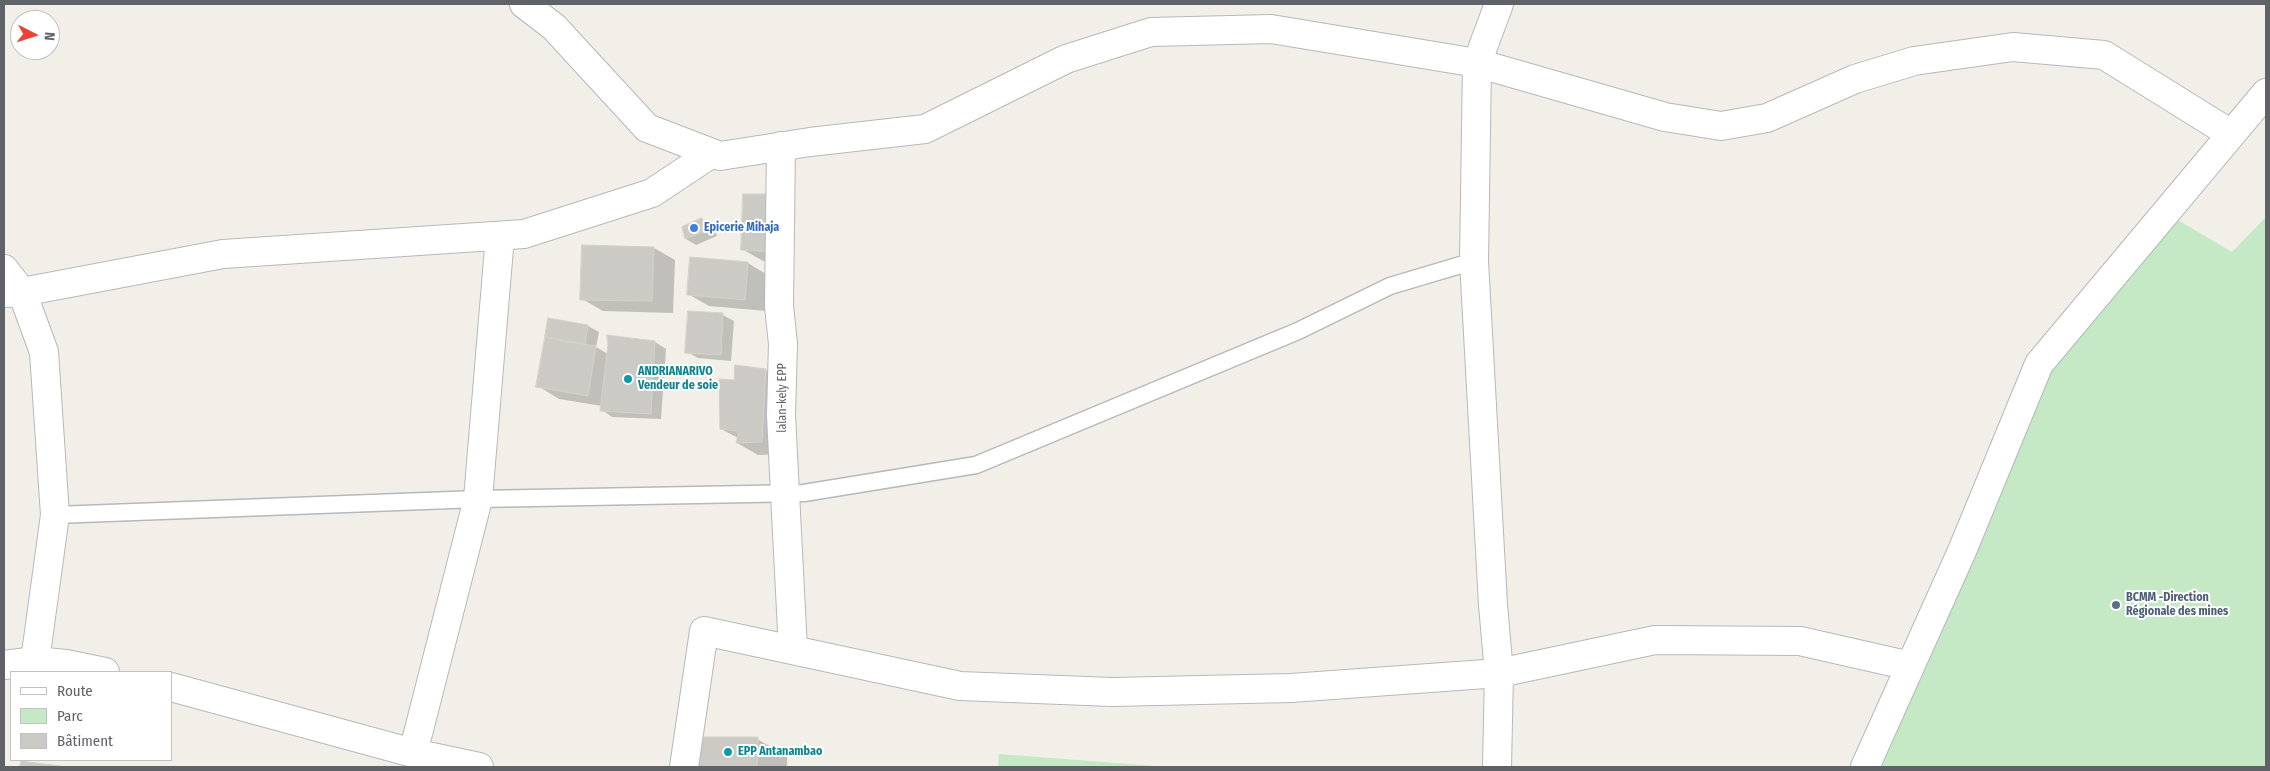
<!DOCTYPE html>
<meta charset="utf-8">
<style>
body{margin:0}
#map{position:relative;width:2270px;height:771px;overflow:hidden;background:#f1efe8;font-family:"Fira Sans Condensed",sans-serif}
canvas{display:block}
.frame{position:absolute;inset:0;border:5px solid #5f6368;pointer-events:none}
.legend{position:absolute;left:10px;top:671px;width:162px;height:90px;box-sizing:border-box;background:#fff;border:1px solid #bfc1c3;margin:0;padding:6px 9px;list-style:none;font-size:15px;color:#5f6368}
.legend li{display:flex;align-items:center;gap:10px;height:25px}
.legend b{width:25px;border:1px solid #bfc1c3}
.north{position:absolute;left:10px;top:10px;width:50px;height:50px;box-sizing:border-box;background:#fff;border:1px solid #bfc1c3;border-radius:50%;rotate:95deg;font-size:14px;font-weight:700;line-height:20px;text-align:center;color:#5f6368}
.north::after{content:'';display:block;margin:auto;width:18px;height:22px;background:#ea4335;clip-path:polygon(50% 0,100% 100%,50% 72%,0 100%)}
</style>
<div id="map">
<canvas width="2270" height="771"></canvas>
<div class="frame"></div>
<ul class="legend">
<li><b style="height:6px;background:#fff"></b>Route</li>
<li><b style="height:14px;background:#c5e8c5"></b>Parc</li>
<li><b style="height:14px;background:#cccac5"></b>Bâtiment</li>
</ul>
<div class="north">N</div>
</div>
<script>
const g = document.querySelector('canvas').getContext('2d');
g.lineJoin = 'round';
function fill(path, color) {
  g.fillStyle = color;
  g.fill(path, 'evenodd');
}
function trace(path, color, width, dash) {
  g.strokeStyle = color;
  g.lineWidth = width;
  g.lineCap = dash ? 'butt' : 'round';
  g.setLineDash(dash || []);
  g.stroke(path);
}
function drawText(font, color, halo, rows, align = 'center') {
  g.font = font + ' "Fira Sans Condensed",sans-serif';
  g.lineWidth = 4;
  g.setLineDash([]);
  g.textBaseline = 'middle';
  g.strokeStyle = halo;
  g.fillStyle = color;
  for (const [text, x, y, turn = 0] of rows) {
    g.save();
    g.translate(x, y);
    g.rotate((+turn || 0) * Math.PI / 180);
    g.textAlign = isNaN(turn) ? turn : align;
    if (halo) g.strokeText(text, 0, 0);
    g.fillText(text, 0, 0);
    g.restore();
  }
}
const green = new Path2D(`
 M 2166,213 L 2232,252 L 2266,217 L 2266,767 L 1865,767 L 2039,364 Z
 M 999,754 L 1168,767 L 998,767 Z`);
const shadow = new Path2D(`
 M 744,195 L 792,264 L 763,261 L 742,249 Z
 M 702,219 L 713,226 L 717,236 L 696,245 L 686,239 L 683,228 Z
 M 654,248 L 675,260 L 673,313 L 603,311 L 582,299 Z
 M 748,263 L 769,276 L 766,311 L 709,306 L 688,294 Z
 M 690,312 L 723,315 L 734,321 L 731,361 L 698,358 L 687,352 Z
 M 588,326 L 599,332 L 596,347 L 608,354 L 655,342 L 666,349 L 661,419 L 612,417 L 602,410 L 602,406 L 559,399 L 538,386 Z
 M 766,370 L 787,383 L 783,454 L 758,455 L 737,443 L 738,438 L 721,429 L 735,381 Z
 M 700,738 L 757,739 L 787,756 L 787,767 L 700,767 Z`);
const building = new Path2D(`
 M 743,194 L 772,194 L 771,252 L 741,250 Z
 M 702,218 L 707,230 L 685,239 L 682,227 Z
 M 582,245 L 654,247 L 652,301 L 580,300 Z
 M 690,257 L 748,262 L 745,300 L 687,295 Z
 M 688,311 L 723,313 L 721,355 L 685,353 Z
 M 548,318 L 588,325 L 585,345 L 545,337 Z
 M 607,335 L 655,341 L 651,414 L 600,411 L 608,345 Z
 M 545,337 L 596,346 L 588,396 L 536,387 Z
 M 735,365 L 766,369 L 762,442 L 736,443 L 739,431 L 720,429 L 719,379 L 734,380 Z
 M 699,737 L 758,737 L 757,767 L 699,767 Z
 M 21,761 L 67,767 L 20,767 Z`);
const service = new Path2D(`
 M 55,515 L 478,499 L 804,493 L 976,465 L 1298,331 L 1390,286 L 1474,261`);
const minor = new Path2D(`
 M 524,4 L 554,27 L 647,128 L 720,156 L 810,142 L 925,129 L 1066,59 L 1151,32 L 1271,29 L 1477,63 L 1665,117 L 1721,126 L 1767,118 L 1855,79 L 1914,61 L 2013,47 L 2104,55 L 2231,134
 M 781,146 L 779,306 L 783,344 L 781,415 L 793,650
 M 4,269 L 22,292 L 44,352 L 55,515 L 35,661
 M 4,293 L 22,292 L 223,254 L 524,234 L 652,193 L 712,153
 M 4,665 L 35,661 L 66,664 L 105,672
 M 171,687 L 413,753 L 479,767
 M 413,753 L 478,499 L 500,236
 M 684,767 L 704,631 L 960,686 L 1112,692 L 1291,688 L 1499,673 L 1655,640 L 1800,641 L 1910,666
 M 1497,767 L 1499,673 L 1493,605 L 1474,261 L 1477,63 L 1499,4
 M 1865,767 L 1962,551 L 2039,364 L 2266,93`);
const markers = [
 [694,228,5,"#3f7fe0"],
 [628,379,5,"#0f9aa8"],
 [2116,605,5,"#5c6f8a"],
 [728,752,5,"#0f9aa8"]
];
const shopNames = [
 ["Epicerie Mihaja",704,228]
];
const cultureNames = [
 ["ANDRIANARIVO",638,372],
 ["Vendeur de soie",638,386],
 ["EPP Antanambao",738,752]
];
const streetNames = [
 ["lalan-kely EPP",783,398,-90]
];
const serviceNames = [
 ["BCMM -Direction",2126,598],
 ["Régionale des mines",2126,612]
];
fill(green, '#c5e8c5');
fill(shadow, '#0003');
fill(building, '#cccac5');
trace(building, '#d6d1c6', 1);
trace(service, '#b5b8bc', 19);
trace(minor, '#b5b8bc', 30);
trace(service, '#fff', 16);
trace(minor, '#fff', 28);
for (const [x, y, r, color] of markers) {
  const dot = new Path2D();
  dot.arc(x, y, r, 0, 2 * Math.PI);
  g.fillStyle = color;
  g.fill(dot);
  trace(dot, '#fff', 2);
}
drawText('bold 12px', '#366cbe', '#fff', shopNames, 'left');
drawText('bold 12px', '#0d838f', '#fff', cultureNames, 'left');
drawText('12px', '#5f6368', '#fff', streetNames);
drawText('bold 12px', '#4e5e75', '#fff', serviceNames, 'left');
</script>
